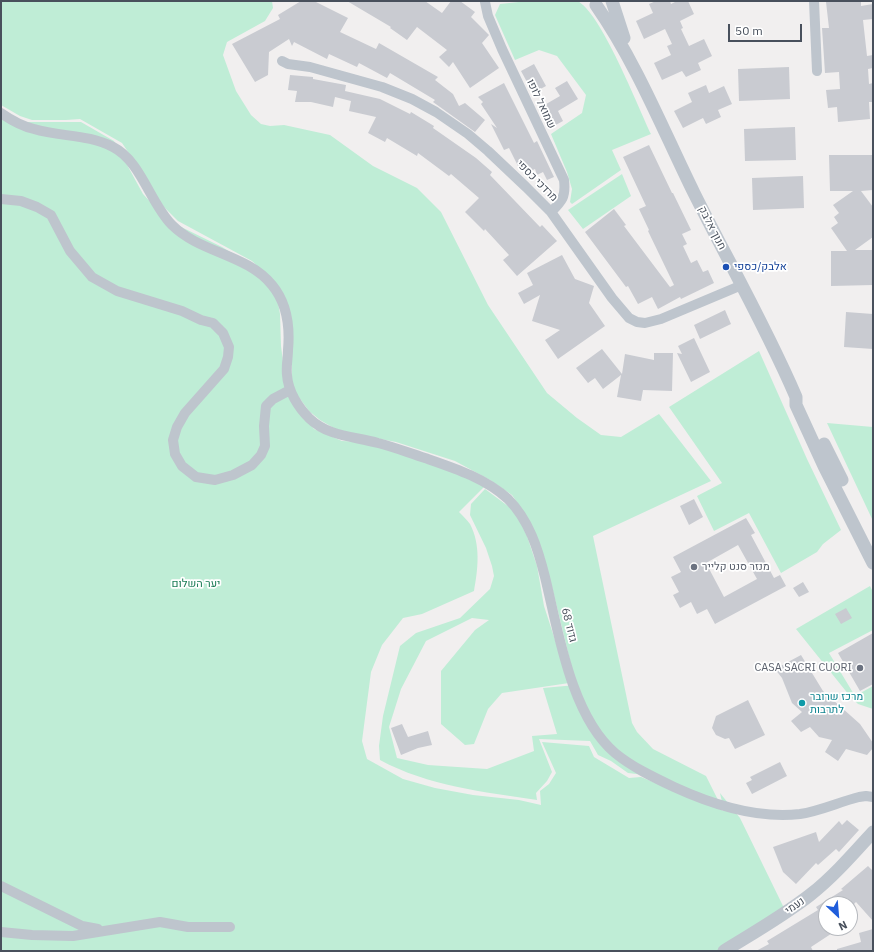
<!DOCTYPE html>
<meta charset="utf-8">
<style>
body{margin:0}
#map{position:relative;width:874px;height:952px;overflow:hidden;background:#f1efef;font-family:"IBM Plex Sans",sans-serif}
canvas{display:block}
.frame{position:absolute;inset:0;border:2px solid #48505c;pointer-events:none}
.north{position:absolute;left:818px;top:896px;width:40px;height:40px;box-sizing:border-box;background:#fff;border:1px solid #b6b9be;border-radius:50%;rotate:154deg;font-size:11px;font-weight:700;line-height:16px;text-align:center;color:#48505c}
.north::after{content:'';display:block;margin:auto;width:14px;height:18px;background:#1f5ddb;clip-path:polygon(50% 0,100% 100%,50% 72%,0 100%)}
.scale{position:absolute;left:728px;top:24px;width:74px;height:18px;box-sizing:border-box;border:2px solid #48505c;border-top:0;padding-left:5px;font-size:12px;line-height:14px;white-space:nowrap;color:#48505c;-webkit-text-stroke:3px #fff;paint-order:stroke}
</style>
<div id="map">
<canvas width="874" height="952"></canvas>
<div class="frame"></div>
<div class="north">N</div>
<div class="scale">50 m</div>
</div>
<script>
const g = document.querySelector('canvas').getContext('2d');
g.lineJoin = 'round';
function fill(path, color) {
  g.fillStyle = color;
  g.fill(path, 'evenodd');
}
function trace(path, color, width, dash) {
  g.strokeStyle = color;
  g.lineWidth = width;
  g.lineCap = dash ? 'butt' : 'round';
  g.setLineDash(dash || []);
  g.stroke(path);
}
function drawText(font, color, halo, rows, align = 'center') {
  g.font = font + ' "IBM Plex Sans",Heebo,sans-serif';
  g.lineWidth = 3.5;
  g.setLineDash([]);
  g.textBaseline = 'middle';
  g.strokeStyle = halo;
  g.fillStyle = color;
  for (const [text, x, y, turn = 0] of rows) {
    g.save();
    g.translate(x, y);
    g.rotate((+turn || 0) * Math.PI / 180);
    g.textAlign = isNaN(turn) ? turn : align;
    if (halo) g.strokeText(text, 0, 0);
    g.fillText(text, 0, 0);
    g.restore();
  }
}
const green = new Path2D(`
 M 1,1 L 272,1 L 273,8 L 265,21 L 227,42 L 223,55 L 236,91 L 251,115 L 261,124 L 270,126 L 284,125 L 330,135 L 373,166 L 417,188 L 441,212 L 488,305 L 547,393 L 577,418 L 601,435 L 621,437 L 659,414 L 711,481 L 593,536 L 632,723 L 637,732 L 653,749 L 706,776 L 720,804 L 662,777 L 628,773 L 611,761 L 598,755 L 590,741 L 539,739 L 552,772 L 547,781 L 536,793 L 537,800 C 484,792 428,786 380,760 L 379,746 L 383,716 L 400,646 L 416,633 L 460,618 L 490,589 L 494,576 L 492,566 L 486,548 L 470,515 L 471,504 L 485,489 L 516,512 L 527,536 L 537,566 L 544,606 L 569,683 L 502,693 L 488,709 L 474,744 L 465,745 L 441,724 L 441,671 L 475,630 L 489,620 L 472,618 L 426,641 L 401,689 L 389,727 L 397,758 L 428,765 L 487,769 L 534,751 L 532,736 L 557,734 L 543,688 L 576,685 L 553,591 L 544,557 L 521,508 L 512,495 L 490,480 L 455,461 L 396,442 L 339,431 L 320,420 L 309,411 L 295,392 L 292,381 L 292,324 L 269,277 L 252,261 L 178,221 L 164,207 L 149,187 L 137,165 L 122,143 L 80,119 L 66,120 L 32,120 L 20,116 L 1,105 Z
 M 528,1 C 538,1 571,0 577,1 C 600,10 639,109 651,134 L 612,150 L 621,170 L 572,204 L 570,202 L 572,189 L 567,172 L 551,134 L 582,113 L 586,95 L 557,56 L 539,50 L 515,60 L 495,15 L 500,4 Z
 M 1,110 L 20,122 L 81,122 L 114,141 L 143,194 L 167,220 L 222,247 L 252,265 L 275,286 L 280,314 L 281,346 L 287,394 L 314,429 L 342,441 L 363,442 L 430,462 L 485,486 L 459,512 C 463,516 467,520 470,524 C 481,545 478,569 474,591 L 422,614 L 403,618 L 382,645 L 371,672 L 362,741 L 367,759 L 403,779 L 435,788 L 473,795 L 519,800 L 541,805 L 540,791 L 549,784 L 556,773 L 542,742 L 589,746 L 594,757 L 629,778 L 641,777 L 724,811 L 720,793 L 740,818 L 784,908 L 722,951 L 1,951 Z
 M 622,174 L 631,196 L 583,229 L 568,210 Z
 M 759,351 L 807,459 L 841,530 L 823,544 L 817,552 L 781,573 L 749,513 L 714,531 L 697,496 L 722,483 L 669,407 Z
 M 827,423 L 873,427 L 873,521 Z
 M 870,586 L 873,592 L 873,630 L 829,653 L 855,696 L 873,686 L 873,709 L 858,704 L 849,695 L 796,629 Z`);
const building = new Path2D(`
 M 301,1 L 314,1 L 348,18 L 340,32 L 376,49 L 379,43 L 438,77 L 435,80 L 453,94 L 459,106 L 465,103 L 485,120 L 475,132 L 433,102 L 435,100 L 390,73 L 387,78 L 359,63 L 357,67 L 329,54 L 327,59 L 294,42 L 292,46 L 289,39 L 269,52 L 268,75 L 255,82 L 232,44 L 280,19 L 278,15 Z
 M 347,1 L 425,1 L 442,13 L 451,1 L 460,1 L 475,12 L 471,17 L 489,35 L 482,43 L 499,68 L 470,88 L 453,62 L 449,67 L 439,57 L 447,50 L 417,27 L 407,40 L 390,28 L 391,27 Z
 M 656,1 L 670,1 L 671,4 L 677,1 L 688,1 L 694,14 L 680,21 L 683,28 L 681,29 L 689,46 L 704,39 L 712,56 L 698,63 L 701,70 L 686,77 L 682,71 L 662,80 L 654,63 L 671,55 L 667,46 L 672,44 L 665,29 L 644,39 L 636,21 L 653,13 L 649,4 Z
 M 835,1 L 861,1 L 861,6 L 873,4 L 873,19 L 863,20 L 867,56 L 873,55 L 873,68 L 868,69 L 869,84 L 873,83 L 873,102 L 869,102 L 870,119 L 838,122 L 837,107 L 828,108 L 826,90 L 840,89 L 839,72 L 825,73 L 822,28 L 829,28 L 826,2 Z
 M 534,64 L 546,86 L 533,93 L 521,71 Z
 M 789,67 L 790,99 L 739,101 L 738,69 Z
 M 290,75 L 313,77 L 313,79 L 346,85 L 345,91 L 380,99 L 410,114 L 411,112 L 434,126 L 433,128 L 476,158 L 492,172 L 490,175 L 540,227 L 542,225 L 557,241 L 517,276 L 503,260 L 509,255 L 485,229 L 484,231 L 465,212 L 479,198 L 451,174 L 449,176 L 418,153 L 417,156 L 387,138 L 385,142 L 368,133 L 376,117 L 349,111 L 351,101 L 335,97 L 333,107 L 311,102 L 295,102 L 297,91 L 288,90 Z
 M 567,81 L 578,99 L 558,111 L 563,121 L 552,127 L 541,107 L 560,96 L 555,88 Z
 M 504,83 L 534,143 L 537,141 L 554,177 L 547,180 L 543,172 L 537,175 L 535,169 L 528,172 L 525,166 L 519,168 L 509,148 L 504,150 L 491,124 L 497,128 L 481,104 L 483,102 L 478,97 Z
 M 706,85 L 709,93 L 724,86 L 732,104 L 718,110 L 721,117 L 706,124 L 703,118 L 683,128 L 674,111 L 692,102 L 688,93 Z
 M 795,127 L 796,160 L 745,161 L 744,129 Z
 M 649,145 L 672,193 L 673,193 L 691,230 L 682,234 L 687,244 L 683,246 L 691,263 L 697,260 L 703,272 L 708,270 L 714,283 L 681,299 L 680,297 L 658,309 L 652,297 L 638,304 L 628,286 L 626,287 L 585,232 L 614,209 L 626,225 L 624,226 L 670,287 L 674,285 L 648,231 L 649,230 L 639,209 L 646,206 L 623,157 Z
 M 829,155 L 873,155 L 873,190 L 861,191 L 873,207 L 873,237 L 855,250 L 873,250 L 873,285 L 831,286 L 831,251 L 847,251 L 831,228 L 838,223 L 834,217 L 839,213 L 833,205 L 853,191 L 830,191 Z
 M 803,176 L 804,208 L 753,210 L 752,178 Z
 M 562,255 L 575,279 L 594,286 L 589,303 L 605,326 L 558,359 L 545,340 L 560,330 L 532,321 L 540,295 L 524,304 L 518,293 L 533,285 L 527,273 Z
 M 725,310 L 731,324 L 700,339 L 694,325 Z
 M 846,312 L 873,314 L 873,349 L 844,347 Z
 M 694,338 L 710,372 L 691,382 L 677,353 L 682,354 L 678,346 Z
 M 602,349 L 622,374 L 625,354 L 654,360 L 654,353 L 673,353 L 672,391 L 643,390 L 641,401 L 617,397 L 621,375 L 603,389 L 595,378 L 588,383 L 576,368 Z
 M 694,499 L 703,517 L 689,525 L 680,506 Z
 M 746,518 L 755,533 L 751,535 L 774,578 L 780,575 L 786,586 L 715,624 L 707,609 L 697,614 L 691,602 L 680,608 L 673,595 L 679,592 L 671,577 L 681,572 L 673,557 ZM 738,545 L 757,579 L 724,597 L 706,563 Z
 M 803,582 L 809,592 L 799,597 L 793,588 Z
 M 846,608 L 852,618 L 841,624 L 835,614 Z
 M 873,633 L 873,684 L 860,691 L 838,653 Z
 M 801,655 L 823,691 L 860,724 L 873,743 L 873,748 L 867,755 L 846,749 L 838,761 L 825,752 L 832,740 L 819,737 L 810,727 L 801,732 L 791,721 L 802,712 L 792,703 L 782,678 L 775,669 Z
 M 748,700 L 765,735 L 735,749 L 729,738 L 725,739 L 716,735 L 712,728 L 716,716 Z
 M 402,724 L 408,737 L 428,731 L 432,745 L 418,748 L 401,755 L 391,728 Z
 M 780,762 L 787,776 L 752,794 L 746,783 L 752,780 L 750,777 Z
 M 847,820 L 859,830 L 839,852 L 836,849 L 818,865 L 816,863 L 796,884 L 783,872 L 773,847 L 816,832 L 819,842 L 839,821 L 842,825 Z
 M 868,866 L 873,871 L 873,921 L 856,902 L 854,904 L 826,904 L 826,928 L 840,928 L 811,947 L 813,951 L 756,951 L 769,944 L 767,941 L 818,910 L 816,907 L 843,890 L 841,889 Z
 M 873,929 L 873,951 L 837,951 L 837,949 L 861,942 L 859,933 Z`);
const minor = new Path2D(`
 M 814,1 L 817,71
 M 485,2 L 488,16 L 502,49 L 564,180 C 566,197 562,201 551,212
 M 282,61 L 288,64 L 310,67 L 382,87 L 412,99 L 436,112 L 468,134 L 488,151 L 526,187 L 551,212 L 612,298 L 629,318 L 637,322 L 645,323 L 661,319 L 742,285
 M 1,113 C 11,120 22,126 34,129 C 61,137 88,134 113,147 C 141,161 150,203 172,225 C 200,253 247,254 272,285 C 287,303 290,328 288,350 C 288,358 286,366 287,375 C 288,391 298,407 309,418 C 329,437 353,436 378,443 C 394,447 409,453 425,458 C 454,468 485,478 508,499 C 529,520 538,549 545,577 C 558,630 571,716 615,753 C 632,767 653,777 674,787 C 711,804 758,819 800,814 C 820,811 839,802 859,797 L 866,796 L 873,797
 M 1,199 L 21,201 L 37,207 L 51,215 L 70,251 L 92,277 L 117,291 L 182,311 L 201,320 L 213,323 L 223,333 L 229,347 L 228,357 L 224,369 L 185,413 L 177,427 L 173,440 L 175,454 L 182,466 L 196,477 L 215,480 L 233,475 L 252,465 L 261,455 L 265,446 L 264,426 L 266,406 L 273,399 L 290,390
 M 1,886 L 82,926 L 98,929
 M 1,932 L 32,935 L 73,936 L 160,922 L 188,927 L 230,927`);
const tertiary = new Path2D(`
 M 612,1 L 624,38
 M 596,5 C 637,64 663,130 694,193 C 728,261 766,327 796,397 L 796,405 L 824,466 L 873,563
 M 824,444 L 842,480
 M 724,951 C 753,933 783,916 810,895 C 833,877 853,854 873,832`);
const markers = [
 [726,267,4,"#1a4fb4"],
 [694,567,4,"#6b7280"],
 [860,668,4,"#6b7280"],
 [802,703,4,"#0f9aa8"]
];
const streetNames = [
 ["שמואל לופו",541,104,65],
 ["מרדכי כספי",537,181,45],
 ["חנוך אלבק",712,228,63],
 ["גדוד 68",569,625,76],
 ["נעמי",795,906,-35]
];
const transitNames = [
 ["אלבק/כספי",734,267]
];
const worshipNames = [
 ["מנזר סנט קלייר",702,567],
 ["CASA SACRI CUORI",852,668,"right"]
];
const parkNames = [
 ["יער השלום",196,584]
];
const cultureNames = [
 ["מרכז שרובר",810,697],
 ["לתרבות",810,710]
];
fill(green, '#bfedd6');
fill(building, '#c9cbd1');
trace(minor, '#bec5cd', 10);
trace(tertiary, '#bec5cd', 13);
for (const [x, y, r, color] of markers) {
  const dot = new Path2D();
  dot.arc(x, y, r, 0, 2 * Math.PI);
  g.fillStyle = color;
  g.fill(dot);
  trace(dot, '#fff', 1.5);
}
drawText('11px', '#48505c', '#fff', streetNames);
drawText('11px', '#164399', '#fff', transitNames, 'left');
drawText('11px', '#5b616d', '#fff', worshipNames, 'left');
drawText('11px', '#1a7b55', '#fff', parkNames);
drawText('11px', '#0d838f', '#fff', cultureNames, 'left');
</script>
